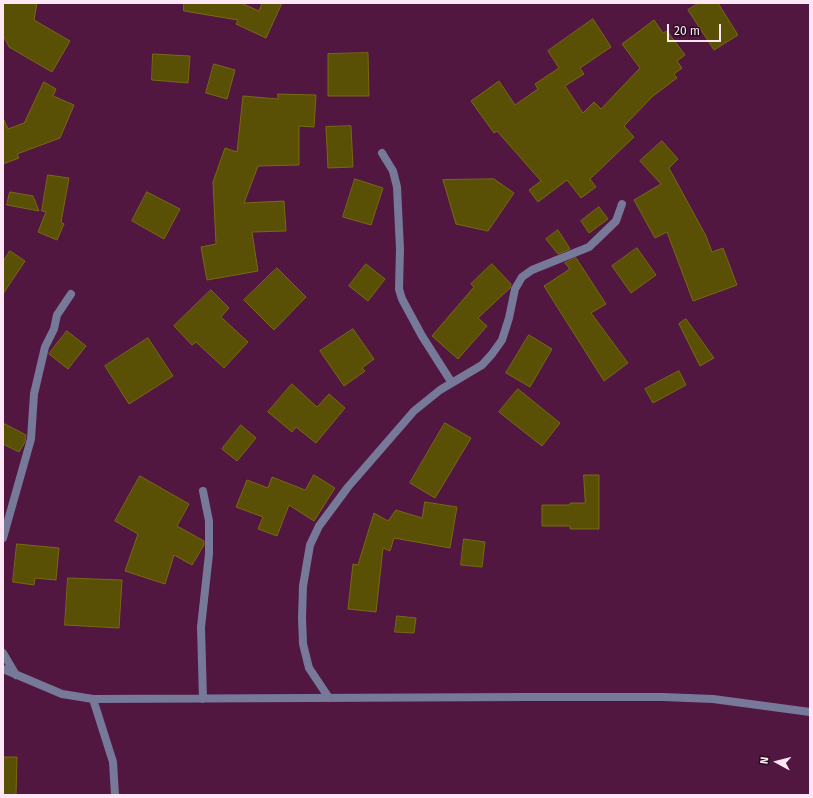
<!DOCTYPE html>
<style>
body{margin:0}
#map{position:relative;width:813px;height:798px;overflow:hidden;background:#521741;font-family:"Fira Sans",sans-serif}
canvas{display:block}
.frame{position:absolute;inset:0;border:4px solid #fee7f4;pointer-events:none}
.north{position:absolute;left:757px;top:742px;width:40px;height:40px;-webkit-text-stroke:3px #290f21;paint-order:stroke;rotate:277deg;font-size:11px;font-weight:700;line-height:16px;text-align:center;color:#fee7f4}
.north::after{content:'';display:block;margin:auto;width:14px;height:18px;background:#fee7f4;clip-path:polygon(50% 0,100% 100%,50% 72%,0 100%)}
.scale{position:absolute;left:667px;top:24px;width:54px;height:18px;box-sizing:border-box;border:2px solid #fee7f4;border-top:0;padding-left:5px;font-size:12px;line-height:14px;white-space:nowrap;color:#fee7f4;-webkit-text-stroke:3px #290f21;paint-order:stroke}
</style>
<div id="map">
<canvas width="813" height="798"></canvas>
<div class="frame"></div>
<div class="north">N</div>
<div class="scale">20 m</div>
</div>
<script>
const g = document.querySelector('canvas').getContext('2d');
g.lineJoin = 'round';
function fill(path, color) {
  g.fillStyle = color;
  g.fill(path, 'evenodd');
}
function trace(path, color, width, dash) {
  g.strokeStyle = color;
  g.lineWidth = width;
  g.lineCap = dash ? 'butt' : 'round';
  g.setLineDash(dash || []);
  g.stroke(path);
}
const building = new Path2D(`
 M 3,3 L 37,3 L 34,20 L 70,41 L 52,72 L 9,47 L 3,35 Z
 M 184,3 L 241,3 L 259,11 L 262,3 L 282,3 L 266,38 L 236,24 L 238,20 L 184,11 Z
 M 699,3 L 718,3 L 738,35 L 714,50 L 688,10 Z
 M 593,19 L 611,47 L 580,68 L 584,74 L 565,86 L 583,113 L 594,102 L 601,109 L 640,68 L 622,44 L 654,20 L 663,33 L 667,31 L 685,55 L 677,61 L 682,68 L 674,74 L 677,78 L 653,96 L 624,126 L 634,137 L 590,179 L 596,187 L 581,198 L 567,180 L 538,202 L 529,190 L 541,181 L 497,131 L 494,133 L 471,101 L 499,81 L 515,105 L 538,89 L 535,84 L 559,68 L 548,51 Z
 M 368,53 L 369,96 L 328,96 L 328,54 Z
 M 153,54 L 190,56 L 188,83 L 152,80 Z
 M 214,64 L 235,70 L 227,99 L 206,93 Z
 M 44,82 L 56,89 L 53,96 L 74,105 L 60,138 L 17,154 L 19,158 L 3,164 L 3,120 L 4,120 L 8,129 L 24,123 Z
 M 278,94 L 316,95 L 314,127 L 299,126 L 299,165 L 258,166 L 244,203 L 284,201 L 286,231 L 252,232 L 258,271 L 207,280 L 201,247 L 216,244 L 213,182 L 225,148 L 237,152 L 243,96 L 278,99 Z
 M 351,126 L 353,167 L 328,168 L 326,127 Z
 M 662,141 L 678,159 L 669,168 L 706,236 L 712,252 L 723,248 L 737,285 L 693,301 L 667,232 L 655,238 L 634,200 L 661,184 L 640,161 Z
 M 48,175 L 69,178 L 61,222 L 64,224 L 57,240 L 38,232 L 46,212 L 42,211 Z
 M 355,179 L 383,188 L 371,225 L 343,217 Z
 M 494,179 L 514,193 L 488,231 L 456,224 L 443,180 Z
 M 10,192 L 33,196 L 39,211 L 7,205 Z
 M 147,192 L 180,209 L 164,239 L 132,221 Z
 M 599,207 L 608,219 L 589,233 L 581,221 Z
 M 558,230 L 570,249 L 558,254 L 546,239 Z
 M 637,248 L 656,275 L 631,293 L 612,266 Z
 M 10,251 L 25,261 L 3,294 L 3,262 Z
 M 576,258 L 606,304 L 591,313 L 628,363 L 604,381 L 544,286 L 570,269 L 565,263 Z
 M 366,264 L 385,279 L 368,301 L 349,286 Z
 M 492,264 L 511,284 L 510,288 L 478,318 L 487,326 L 458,359 L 432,336 L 474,287 L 471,284 Z
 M 277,268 L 306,297 L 274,330 L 244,300 Z
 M 211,290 L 229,308 L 221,317 L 248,342 L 224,368 L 196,342 L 192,345 L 174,326 Z
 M 686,319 L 714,358 L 700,366 L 679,324 Z
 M 353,329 L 374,359 L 362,368 L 365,371 L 344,386 L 320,351 Z
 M 67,331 L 86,346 L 68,369 L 49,354 Z
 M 529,335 L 552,349 L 530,387 L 506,373 Z
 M 148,338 L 173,376 L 129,404 L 105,366 Z
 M 679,371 L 686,385 L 653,403 L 645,389 Z
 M 292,384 L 317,407 L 329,394 L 345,408 L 316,443 L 296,427 L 292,432 L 268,412 Z
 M 518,389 L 560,423 L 542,446 L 499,412 Z
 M 3,423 L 26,435 L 25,442 L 19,452 L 3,444 Z
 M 445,423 L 471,438 L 435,498 L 410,483 Z
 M 241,425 L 256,438 L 237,461 L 222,449 Z
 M 314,475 L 335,488 L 314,521 L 289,505 L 277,536 L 258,529 L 263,517 L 236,507 L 247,480 L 268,488 L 272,477 L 305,490 Z
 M 584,475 L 599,475 L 599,529 L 570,529 L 570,526 L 542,526 L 542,505 L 570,505 L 570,503 L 585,503 Z
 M 140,476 L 189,504 L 177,526 L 204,541 L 204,545 L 192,565 L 174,555 L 165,584 L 125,571 L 138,534 L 115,521 Z
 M 425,502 L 457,507 L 450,548 L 394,538 L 390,551 L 383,548 L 376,612 L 348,609 L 353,564 L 358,565 L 374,513 L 388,521 L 396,510 L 422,518 Z
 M 464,539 L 485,542 L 482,567 L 461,565 Z
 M 17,544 L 59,548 L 56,580 L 35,578 L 34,585 L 13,582 Z
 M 68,578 L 122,580 L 119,628 L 65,625 Z
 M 397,616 L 416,618 L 414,633 L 395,632 Z
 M 3,757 L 17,757 L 16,795 L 3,795 Z`);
const street = new Path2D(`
 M 382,153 L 393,171 L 397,187 L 400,249 L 399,289 L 402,299 L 422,336 L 452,383
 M 3,538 L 31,439 L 34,394 L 45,347 L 54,329 L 57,315 L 71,294
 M 3,653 L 16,675
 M 3,669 L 62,694 L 93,699 L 524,697 L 663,697 L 713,699 L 810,712
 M 329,698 L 309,668 L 303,644 L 302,618 L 303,586 L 310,545 L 319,526 L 348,487 L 414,411 L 440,390 L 482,365 L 492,354 L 502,340 L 509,318 L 515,289 L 522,277 L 532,270 L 589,247 L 616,221 L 622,204
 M 93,699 L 113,762 L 115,795
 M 203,699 L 201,627 L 209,554 L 209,521 L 203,491`);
fill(building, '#5a5005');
trace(building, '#766a12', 1);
trace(street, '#777999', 8);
</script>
